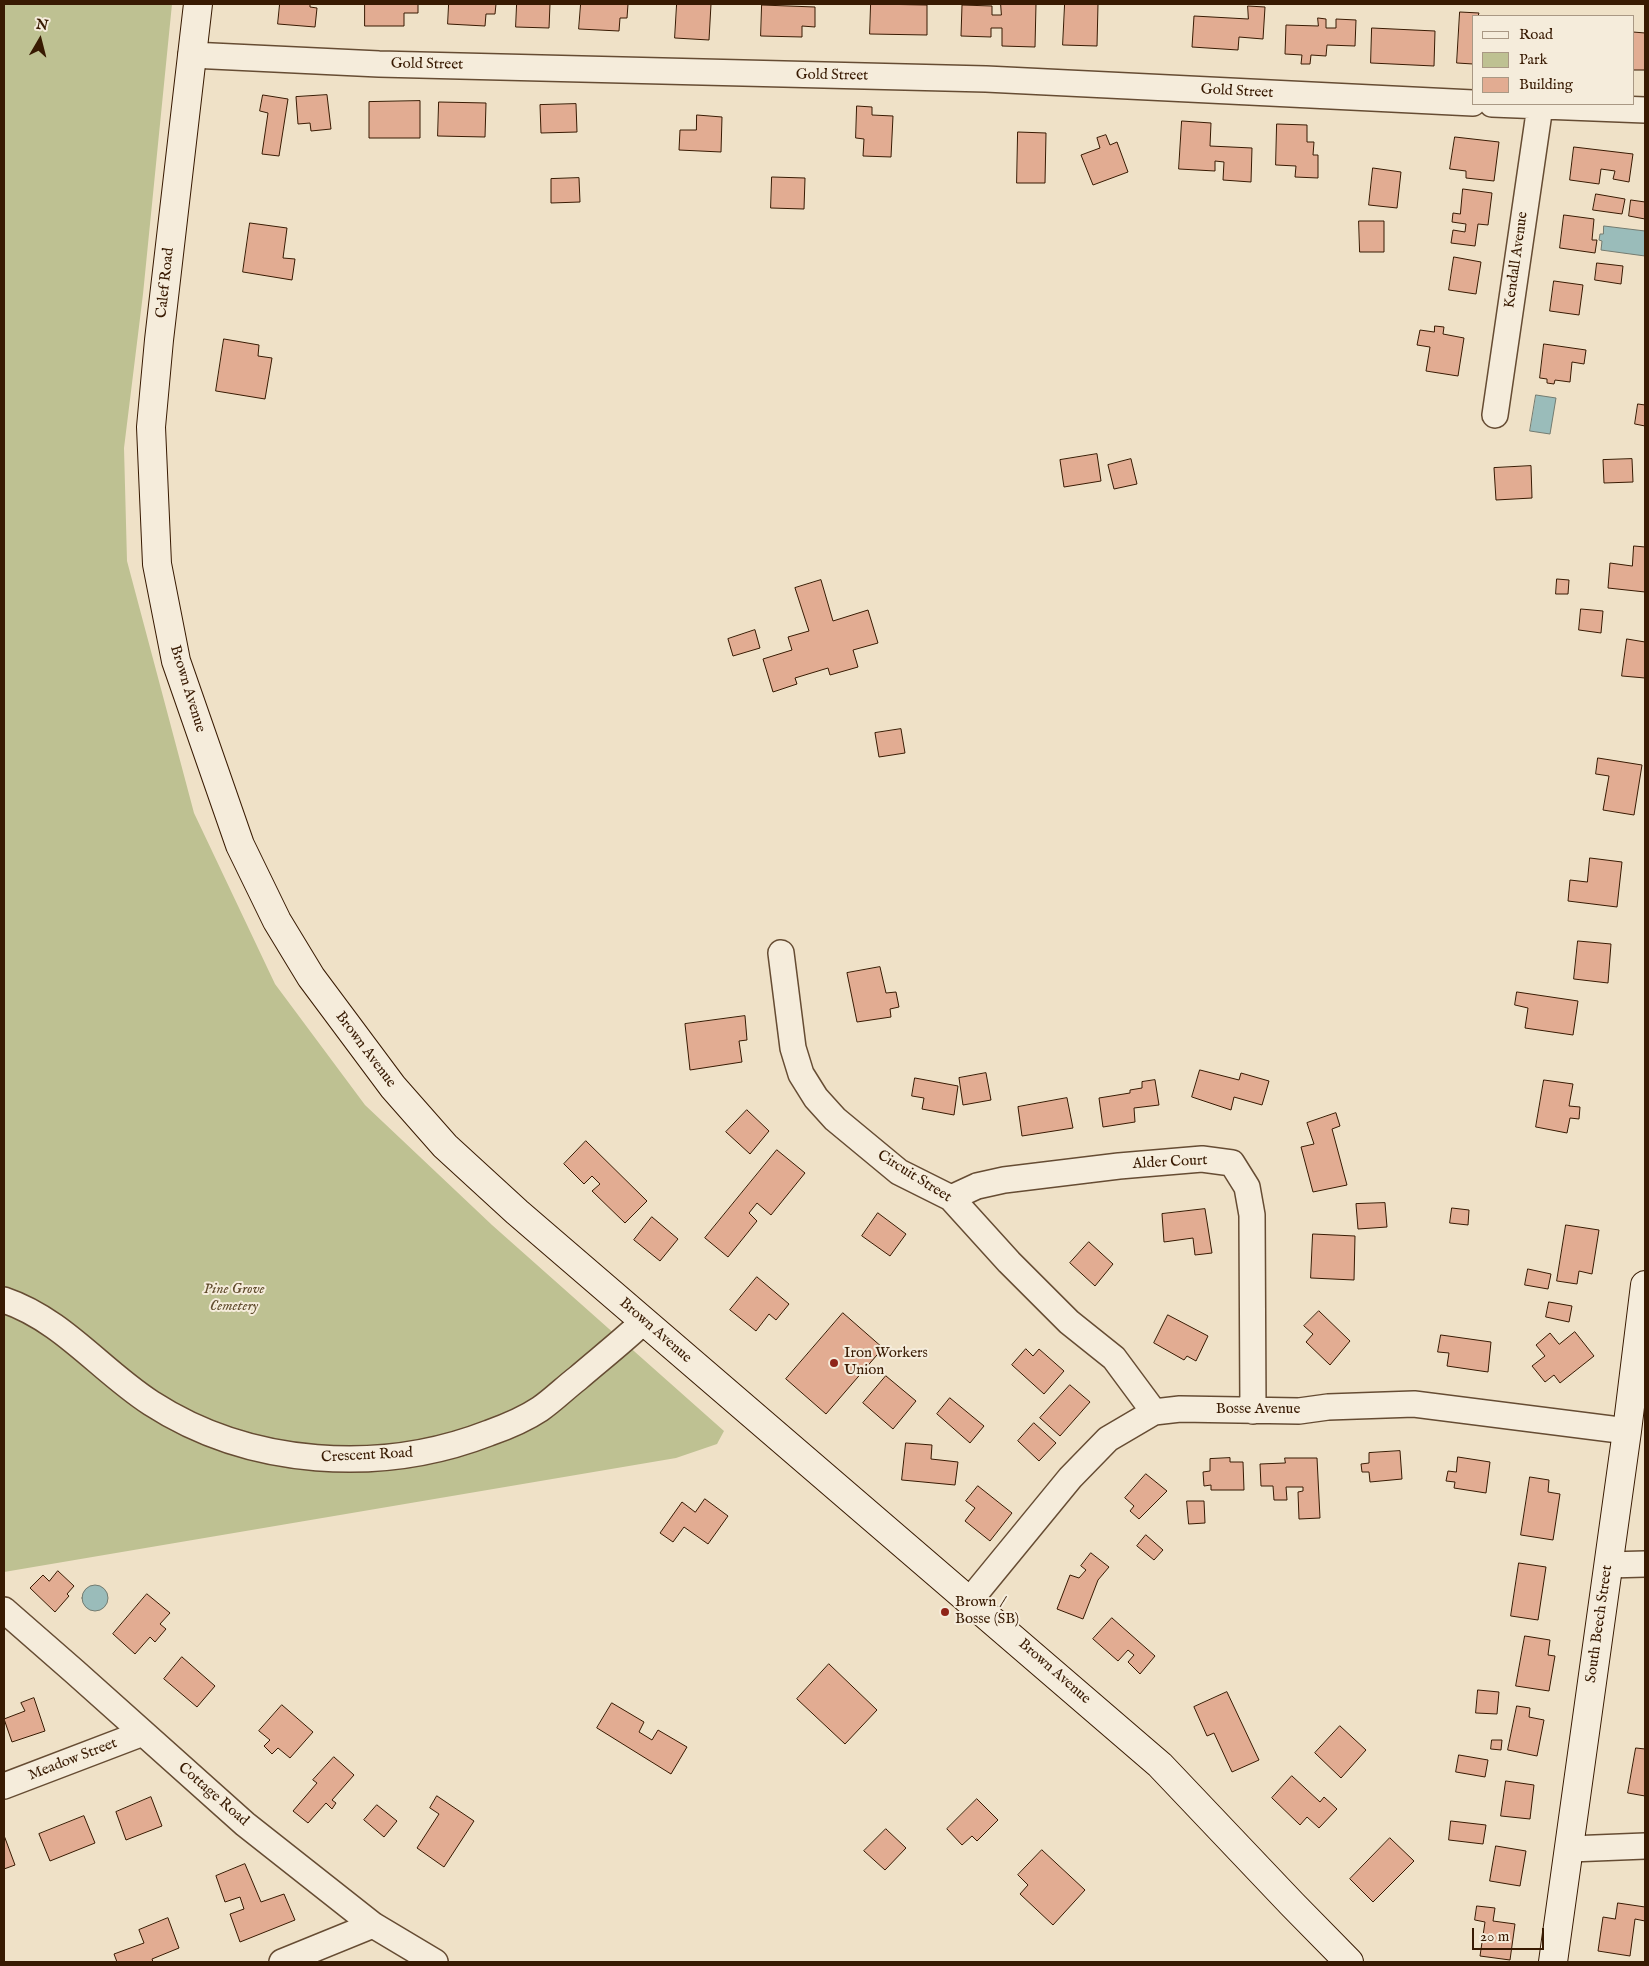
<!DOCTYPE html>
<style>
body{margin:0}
#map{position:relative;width:1649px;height:1966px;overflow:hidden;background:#efe1c7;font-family:"IM FELL English",serif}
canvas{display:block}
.frame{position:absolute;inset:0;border:5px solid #381a02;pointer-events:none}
.legend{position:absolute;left:1472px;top:15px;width:162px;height:90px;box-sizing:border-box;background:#f5ecdb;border:1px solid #a99884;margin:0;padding:6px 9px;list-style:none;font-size:15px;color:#381a02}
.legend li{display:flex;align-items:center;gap:10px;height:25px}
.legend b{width:25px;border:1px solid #a99884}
.north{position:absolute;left:15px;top:15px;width:50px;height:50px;-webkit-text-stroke:4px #f5ecdb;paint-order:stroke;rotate:8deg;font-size:14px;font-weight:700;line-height:20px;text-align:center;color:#381a02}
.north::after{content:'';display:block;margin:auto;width:18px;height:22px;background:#381a02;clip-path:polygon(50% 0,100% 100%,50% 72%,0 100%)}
.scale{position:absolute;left:1472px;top:1928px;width:72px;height:22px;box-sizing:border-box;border:2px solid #381a02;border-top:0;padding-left:6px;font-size:15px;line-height:18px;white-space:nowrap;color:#381a02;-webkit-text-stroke:4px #f5ecdb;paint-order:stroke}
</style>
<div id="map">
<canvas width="1649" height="1966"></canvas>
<div class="frame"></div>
<ul class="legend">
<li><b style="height:6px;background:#f5ecdb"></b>Road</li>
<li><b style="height:14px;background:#bec192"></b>Park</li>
<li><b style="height:14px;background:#e2ac92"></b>Building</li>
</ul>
<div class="north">N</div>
<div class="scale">20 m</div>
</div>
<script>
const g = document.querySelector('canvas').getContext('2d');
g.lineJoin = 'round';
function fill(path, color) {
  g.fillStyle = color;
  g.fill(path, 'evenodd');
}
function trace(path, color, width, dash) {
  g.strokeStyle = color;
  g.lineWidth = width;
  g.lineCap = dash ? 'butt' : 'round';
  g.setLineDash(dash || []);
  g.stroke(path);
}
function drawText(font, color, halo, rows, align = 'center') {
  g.font = font + ' "IM FELL English",serif';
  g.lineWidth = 4;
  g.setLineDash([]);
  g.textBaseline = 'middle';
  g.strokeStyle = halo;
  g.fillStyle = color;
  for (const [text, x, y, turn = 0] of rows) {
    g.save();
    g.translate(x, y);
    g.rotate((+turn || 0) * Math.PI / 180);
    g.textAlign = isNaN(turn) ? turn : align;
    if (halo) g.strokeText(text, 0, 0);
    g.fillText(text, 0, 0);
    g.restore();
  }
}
const green = new Path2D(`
 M 4,4 L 172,4 L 143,294 L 124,448 L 127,561 L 194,813 L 275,984 L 365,1105 L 492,1225 L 724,1431 L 717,1444 L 676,1458 L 4,1572 Z`);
const water = new Path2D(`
 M 1604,226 L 1645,231 L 1645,256 L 1601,250 L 1602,241 L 1599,240 L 1600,234 L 1603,234 Z
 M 1536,395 L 1556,398 L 1550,434 L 1530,431 Z
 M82 1598a13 13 0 1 1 26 0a13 13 0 1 1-26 0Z`);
const building = new Path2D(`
 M 280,4 L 310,4 L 310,7 L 317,8 L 315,27 L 278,24 Z
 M 365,4 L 418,4 L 418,13 L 404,13 L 404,26 L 365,26 Z
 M 449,4 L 496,4 L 495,14 L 486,14 L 485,26 L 448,24 Z
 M 517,4 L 550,4 L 549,28 L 516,27 Z
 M 581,4 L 628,4 L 627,18 L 620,18 L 619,31 L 579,29 Z
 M 677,4 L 711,4 L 709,40 L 675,38 Z
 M 871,4 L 927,5 L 927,35 L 870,34 Z
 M 1001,4 L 1036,4 L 1035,47 L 1002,46 L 1002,28 L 991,28 L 991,37 L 961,36 L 962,5 L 992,6 L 992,15 L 1001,15 Z
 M 1065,4 L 1098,4 L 1097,46 L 1063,45 Z
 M 762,5 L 815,7 L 815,27 L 802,26 L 802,37 L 761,36 Z
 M 1248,6 L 1265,7 L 1263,39 L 1239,37 L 1238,50 L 1192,47 L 1194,16 L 1248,19 Z
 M 1460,12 L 1479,13 L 1478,16 L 1473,16 L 1473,64 L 1457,63 Z
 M 1318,18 L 1326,19 L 1326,28 L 1336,28 L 1336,19 L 1356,20 L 1355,46 L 1327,45 L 1326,56 L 1311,55 L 1310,64 L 1301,64 L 1302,55 L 1285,54 L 1286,25 L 1318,26 Z
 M 1372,28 L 1435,31 L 1434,66 L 1371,63 Z
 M 1633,32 L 1645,33 L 1645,70 L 1633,70 Z
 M 263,95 L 288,99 L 279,156 L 262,154 L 268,113 L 260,111 Z
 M 327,95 L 331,129 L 311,131 L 310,123 L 298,124 L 296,97 Z
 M 420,101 L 420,138 L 369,138 L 369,102 Z
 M 439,102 L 486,103 L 485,137 L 438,136 Z
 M 576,104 L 577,132 L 541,133 L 540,105 Z
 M 857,106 L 872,107 L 872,115 L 893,116 L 891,157 L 863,156 L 864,139 L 856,138 Z
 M 697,115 L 722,117 L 721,152 L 679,150 L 680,130 L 696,130 Z
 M 1182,121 L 1211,123 L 1210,146 L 1252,148 L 1251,182 L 1223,180 L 1224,162 L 1215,161 L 1215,171 L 1179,169 Z
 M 1277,124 L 1307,125 L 1307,142 L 1314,142 L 1313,155 L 1318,155 L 1318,178 L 1295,177 L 1296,166 L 1276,165 Z
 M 1018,132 L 1046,133 L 1045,183 L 1017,183 Z
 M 1106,135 L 1110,145 L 1117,142 L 1128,172 L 1093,185 L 1081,155 L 1100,148 L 1097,138 Z
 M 1455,137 L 1499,142 L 1494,181 L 1466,178 L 1466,171 L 1450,169 Z
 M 1574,147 L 1633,154 L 1629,182 L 1613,179 L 1615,171 L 1601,169 L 1599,184 L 1570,180 Z
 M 1373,168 L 1401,172 L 1397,208 L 1369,205 Z
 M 772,177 L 805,178 L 804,209 L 771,208 Z
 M 579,178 L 580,202 L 551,203 L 551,179 Z
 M 1463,189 L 1492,193 L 1488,225 L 1478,224 L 1475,246 L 1451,243 L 1453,230 L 1465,232 L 1466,224 L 1452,222 L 1453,213 L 1460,214 Z
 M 1596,194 L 1625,199 L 1622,214 L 1593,210 Z
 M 1631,200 L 1645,202 L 1645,219 L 1629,216 Z
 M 1564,215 L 1594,219 L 1592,240 L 1597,240 L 1595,253 L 1560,248 Z
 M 1359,221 L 1384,221 L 1384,252 L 1360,252 Z
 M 250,223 L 287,228 L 283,258 L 295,259 L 292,280 L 243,272 Z
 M 1454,257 L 1481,262 L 1476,294 L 1449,290 Z
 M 1597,263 L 1623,266 L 1621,284 L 1595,280 Z
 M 1554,281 L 1583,285 L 1579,315 L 1550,311 Z
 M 1435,326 L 1444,327 L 1443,334 L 1464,338 L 1458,376 L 1426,371 L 1430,347 L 1417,345 L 1420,330 L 1434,332 Z
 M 224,339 L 259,345 L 258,356 L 272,358 L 265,399 L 216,391 Z
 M 1544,344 L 1586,350 L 1584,364 L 1572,362 L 1570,382 L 1555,380 L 1554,384 L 1547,383 L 1547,379 L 1540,378 Z
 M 1638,404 L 1645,405 L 1645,426 L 1635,424 Z
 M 1097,454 L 1101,481 L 1064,487 L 1060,460 Z
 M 1131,459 L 1137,484 L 1114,489 L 1108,465 Z
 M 1632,459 L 1633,482 L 1604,483 L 1603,460 Z
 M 1531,466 L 1532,498 L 1496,500 L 1494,468 Z
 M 1634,546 L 1645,547 L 1645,592 L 1608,588 L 1610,563 L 1632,566 Z
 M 1557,579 L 1569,580 L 1568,594 L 1556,594 Z
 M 821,580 L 833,621 L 868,610 L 878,643 L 853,650 L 858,667 L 830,675 L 828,668 L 795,678 L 797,684 L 773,692 L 763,659 L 792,650 L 788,637 L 809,631 L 795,588 Z
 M 1581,609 L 1603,611 L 1601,633 L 1579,630 Z
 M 755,630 L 760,648 L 733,656 L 728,639 Z
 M 1627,639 L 1645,642 L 1645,678 L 1622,676 Z
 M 901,729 L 905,753 L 879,757 L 875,733 Z
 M 1598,758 L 1642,765 L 1634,815 L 1603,810 L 1609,776 L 1596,774 Z
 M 1590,858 L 1622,862 L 1617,907 L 1568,901 L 1570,880 L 1587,882 Z
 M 1578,941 L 1611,944 L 1608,983 L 1574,979 Z
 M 880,967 L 886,993 L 896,992 L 899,1007 L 890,1009 L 891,1017 L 857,1022 L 847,973 Z
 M 1517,992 L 1578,1001 L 1573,1035 L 1525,1028 L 1528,1008 L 1515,1005 Z
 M 745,1016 L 747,1040 L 739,1041 L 742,1062 L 690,1070 L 685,1024 Z
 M 1200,1070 L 1239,1080 L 1241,1073 L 1269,1081 L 1262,1105 L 1234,1097 L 1231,1110 L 1192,1097 Z
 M 986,1073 L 991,1100 L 963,1105 L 959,1078 Z
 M 915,1078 L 958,1086 L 954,1115 L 922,1109 L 924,1098 L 912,1096 Z
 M 1155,1080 L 1159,1105 L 1134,1108 L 1135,1122 L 1103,1127 L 1099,1098 L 1130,1093 L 1130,1090 L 1142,1088 L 1142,1082 Z
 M 1544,1080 L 1573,1084 L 1569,1106 L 1580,1107 L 1579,1119 L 1570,1118 L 1567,1133 L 1536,1127 Z
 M 1067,1098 L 1073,1128 L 1022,1136 L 1018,1107 Z
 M 747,1110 L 769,1131 L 750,1154 L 726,1132 Z
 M 1336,1113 L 1340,1126 L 1332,1129 L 1347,1185 L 1313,1192 L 1301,1147 L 1314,1144 L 1307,1123 Z
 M 586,1141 L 647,1201 L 625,1223 L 592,1191 L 600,1184 L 592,1176 L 584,1184 L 564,1164 Z
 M 777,1150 L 805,1173 L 771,1215 L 757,1203 L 749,1213 L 757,1221 L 728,1257 L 705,1238 Z
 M 1385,1203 L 1387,1227 L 1358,1229 L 1356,1204 Z
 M 1452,1208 L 1469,1210 L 1468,1225 L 1450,1223 Z
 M 1205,1209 L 1212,1253 L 1195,1255 L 1193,1238 L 1164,1242 L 1162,1214 Z
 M 878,1213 L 906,1234 L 890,1256 L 862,1236 Z
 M 652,1217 L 678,1239 L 660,1261 L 634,1240 Z
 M 1566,1225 L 1599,1230 L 1592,1274 L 1579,1271 L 1577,1284 L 1557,1281 Z
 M 1313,1234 L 1355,1236 L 1354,1280 L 1311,1278 Z
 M 1089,1242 L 1113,1264 L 1095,1286 L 1070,1263 Z
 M 1528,1269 L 1551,1274 L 1548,1289 L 1525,1285 Z
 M 757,1277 L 789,1304 L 776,1320 L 769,1314 L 756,1331 L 730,1310 Z
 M 1549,1302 L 1572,1306 L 1569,1322 L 1546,1317 Z
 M 1319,1311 L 1350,1341 L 1330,1365 L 1306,1342 L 1313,1334 L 1304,1326 Z
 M 843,1313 L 883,1348 L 826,1414 L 786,1379 Z
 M 1168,1315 L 1208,1336 L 1196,1361 L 1187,1356 L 1184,1360 L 1154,1343 Z
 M 1575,1332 L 1594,1356 L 1560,1383 L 1554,1375 L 1545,1382 L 1532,1366 L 1545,1356 L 1536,1345 L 1550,1333 L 1559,1344 Z
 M 1441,1335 L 1491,1342 L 1488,1372 L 1447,1366 L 1449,1353 L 1438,1352 Z
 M 1026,1349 L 1033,1356 L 1039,1349 L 1064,1371 L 1044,1394 L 1012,1365 Z
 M 886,1376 L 916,1401 L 893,1429 L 863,1403 Z
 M 1070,1385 L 1090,1402 L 1060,1436 L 1040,1418 Z
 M 950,1398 L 984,1426 L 970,1443 L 937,1414 Z
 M 1034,1423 L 1056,1443 L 1039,1461 L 1018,1441 Z
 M 906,1443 L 932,1445 L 931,1459 L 958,1462 L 955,1485 L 902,1480 Z
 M 1400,1451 L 1402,1479 L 1370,1482 L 1369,1472 L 1362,1472 L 1361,1464 L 1369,1463 L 1369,1453 Z
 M 1458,1457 L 1490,1462 L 1486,1493 L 1454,1488 L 1455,1482 L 1446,1481 L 1448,1471 L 1456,1472 Z
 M 1230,1458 L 1230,1462 L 1243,1462 L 1244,1490 L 1211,1490 L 1211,1485 L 1204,1486 L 1203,1472 L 1210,1471 L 1210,1459 Z
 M 1285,1458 L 1317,1458 L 1320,1518 L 1299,1519 L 1298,1492 L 1303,1491 L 1303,1487 L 1286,1487 L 1287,1500 L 1274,1500 L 1273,1486 L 1261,1486 L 1260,1464 L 1285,1463 Z
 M 1146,1474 L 1167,1491 L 1139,1519 L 1130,1511 L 1134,1506 L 1125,1498 Z
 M 1530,1477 L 1549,1480 L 1548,1492 L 1560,1494 L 1553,1540 L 1521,1535 Z
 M 978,1486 L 1012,1513 L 990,1541 L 965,1521 L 975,1508 L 966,1501 Z
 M 705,1499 L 728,1516 L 708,1544 L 684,1527 L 673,1542 L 660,1533 L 682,1502 L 695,1512 Z
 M 1187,1501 L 1204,1501 L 1205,1523 L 1189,1524 Z
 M 1146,1535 L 1163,1550 L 1154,1560 L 1137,1546 Z
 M 1091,1553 L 1109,1567 L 1098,1580 L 1083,1619 L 1057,1609 L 1070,1575 L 1079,1578 L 1086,1570 L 1081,1566 Z
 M 1519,1563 L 1546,1567 L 1538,1620 L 1511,1616 Z
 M 58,1571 L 74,1586 L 67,1594 L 69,1596 L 55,1612 L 30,1588 L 43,1575 L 49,1581 Z
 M 147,1594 L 170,1613 L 160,1624 L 166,1629 L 155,1642 L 150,1637 L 135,1654 L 113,1634 Z
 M 1112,1618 L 1155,1656 L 1140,1674 L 1128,1662 L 1134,1655 L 1128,1650 L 1118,1661 L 1093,1639 Z
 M 1525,1636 L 1550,1640 L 1548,1655 L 1555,1656 L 1549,1691 L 1516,1686 Z
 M 182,1657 L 215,1686 L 197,1707 L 164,1679 Z
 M 829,1664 L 877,1710 L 845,1744 L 797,1699 Z
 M 1478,1690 L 1499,1692 L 1497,1714 L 1476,1713 Z
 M 1227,1692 L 1259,1760 L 1232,1772 L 1214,1733 L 1207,1736 L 1194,1707 Z
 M 34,1698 L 45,1731 L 12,1742 L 4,1719 L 25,1711 L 21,1703 Z
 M 612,1703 L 644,1722 L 639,1732 L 652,1740 L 658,1730 L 687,1747 L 671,1774 L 597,1728 Z
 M 282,1705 L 313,1732 L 290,1758 L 278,1748 L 272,1754 L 264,1746 L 270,1740 L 259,1731 Z
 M 1517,1706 L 1530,1708 L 1529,1717 L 1544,1720 L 1537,1756 L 1508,1750 Z
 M 1340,1726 L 1366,1750 L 1341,1778 L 1315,1753 Z
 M 1492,1740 L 1502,1740 L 1501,1750 L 1491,1749 Z
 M 1636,1748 L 1645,1749 L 1645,1796 L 1628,1793 Z
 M 1459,1755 L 1488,1760 L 1485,1777 L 1456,1772 Z
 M 334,1757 L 354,1775 L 332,1800 L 336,1803 L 332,1809 L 326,1803 L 308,1823 L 293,1811 L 317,1783 L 313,1780 Z
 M 1292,1776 L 1320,1802 L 1324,1797 L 1337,1809 L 1319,1828 L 1307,1817 L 1300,1825 L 1272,1798 Z
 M 1506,1781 L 1534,1785 L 1530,1819 L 1501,1816 Z
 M 437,1796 L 474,1821 L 444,1867 L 417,1848 L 439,1814 L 430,1808 Z
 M 151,1797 L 162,1826 L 126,1840 L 116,1812 Z
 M 977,1799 L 998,1820 L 977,1841 L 972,1836 L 962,1845 L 947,1829 Z
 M 377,1805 L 397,1821 L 384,1837 L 364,1820 Z
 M 84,1816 L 95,1843 L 50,1861 L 39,1834 Z
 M 1451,1821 L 1486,1825 L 1483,1844 L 1449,1840 Z
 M 886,1829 L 906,1848 L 885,1870 L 864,1851 Z
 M 5,1838 L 15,1865 L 4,1869 L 4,1839 Z
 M 1390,1838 L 1414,1861 L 1373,1902 L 1350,1879 Z
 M 1496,1846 L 1526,1851 L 1520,1886 L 1490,1881 Z
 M 1042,1850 L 1085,1890 L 1053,1925 L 1020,1894 L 1028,1885 L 1018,1875 Z
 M 245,1864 L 261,1902 L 284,1894 L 295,1920 L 240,1942 L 230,1914 L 244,1909 L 240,1897 L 225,1902 L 216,1876 Z
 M 1618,1903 L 1645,1907 L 1645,1921 L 1635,1919 L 1630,1956 L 1598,1951 L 1603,1917 L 1615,1919 Z
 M 1477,1906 L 1495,1908 L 1493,1921 L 1515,1924 L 1510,1960 L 1480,1956 L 1485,1922 L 1475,1920 Z
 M 168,1918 L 179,1948 L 152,1959 L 153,1962 L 117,1962 L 114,1954 L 144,1943 L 139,1930 Z`);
const street = new Path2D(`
 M 191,55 L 379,64 L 986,79 L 1473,103
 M 1492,104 L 1645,110
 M 1495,415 L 1540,106
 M 781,953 L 793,1048 L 801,1074 L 816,1098 L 835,1119 L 899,1172 L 951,1198 L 1009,1262 L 1069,1322 L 1114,1358 L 1154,1412
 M 951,1198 L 977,1186 L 1004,1180 L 1119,1166 L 1202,1159 L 1232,1163 L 1247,1187 L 1252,1215 L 1253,1411
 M 4,1300 C 63,1320 100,1370 151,1403 C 250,1467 381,1475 489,1433 C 506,1427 525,1419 540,1409 C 553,1400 565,1388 578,1378 C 600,1359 623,1341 644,1321
 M 1608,1565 L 1645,1564
 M 970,1600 L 1070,1478 L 1108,1439 L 1154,1412 L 1180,1409 L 1299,1411 L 1328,1407 L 1414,1404 L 1627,1431
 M 4,1610 L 75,1672 L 245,1824 L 373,1925 L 435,1962
 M 4,1786 L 143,1733
 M 1570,1849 L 1645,1846
 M 282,1962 L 373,1925`);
const secondary = new Path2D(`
 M 198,4 L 159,340 L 151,427 L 157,564 L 176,661 L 240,845 L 277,921 L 311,977 L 393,1087 L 445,1146 L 517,1212 L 1160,1765 L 1292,1904 L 1349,1962
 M 1553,1962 L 1627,1431 L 1645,1285`);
const markers = [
 [834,1363,5,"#8f2418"],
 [945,1612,5,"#8f2418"]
];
const streetNames = [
 ["Gold Street",427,65,1],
 ["Gold Street",832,76,1],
 ["Gold Street",1237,92,3],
 ["Kendall Avenue",1517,260,-82],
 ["Calef Road",166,283,-84],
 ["Brown Avenue",187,689,73],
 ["Brown Avenue",365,1050,53],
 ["Alder Court",1170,1163,-3],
 ["Circuit Street",914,1177,32],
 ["Brown Avenue",655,1331,41],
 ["Bosse Avenue",1258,1410],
 ["Crescent Road",367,1456,-3],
 ["South Beech Street",1600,1624,-82],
 ["Brown Avenue",1054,1672,41],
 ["Meadow Street",73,1760,-21],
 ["Cottage Road",213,1795,41]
];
const parkNames = [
 ["Pine Grove",234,1290],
 ["Cemetery",234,1307]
];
const poiNames = [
 ["Iron Workers",844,1354],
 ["Union",844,1371],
 ["Brown /",955,1603],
 ["Bosse (SB)",955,1620]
];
fill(green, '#bec192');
fill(water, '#9abcba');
trace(water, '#737b70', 1);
fill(building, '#e2ac92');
trace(building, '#381a02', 1);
trace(street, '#664c33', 28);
trace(secondary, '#381a02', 30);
trace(street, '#f5ecdb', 25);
trace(secondary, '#f5ecdb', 28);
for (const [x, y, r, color] of markers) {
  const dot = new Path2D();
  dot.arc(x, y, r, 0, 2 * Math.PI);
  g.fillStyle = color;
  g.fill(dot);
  trace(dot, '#f5ecdb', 2);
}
drawText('15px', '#381a02', '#f5ecdb', streetNames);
drawText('italic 15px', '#604c2d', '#f5ecdb', parkNames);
drawText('15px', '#381a02', '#f5ecdb', poiNames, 'left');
</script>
